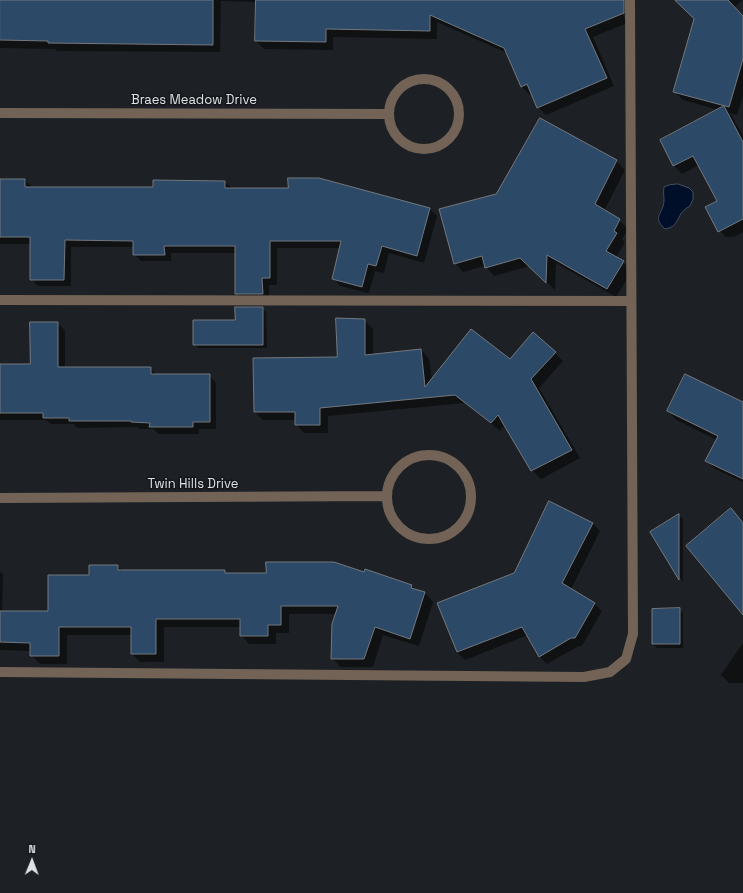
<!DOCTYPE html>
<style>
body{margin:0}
#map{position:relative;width:743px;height:893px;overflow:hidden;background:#1d2125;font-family:"Space Grotesk",sans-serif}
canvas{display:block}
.north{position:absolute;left:12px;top:841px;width:40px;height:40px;-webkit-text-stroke:3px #14181c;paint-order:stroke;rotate:1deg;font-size:11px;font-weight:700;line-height:16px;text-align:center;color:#dee0e3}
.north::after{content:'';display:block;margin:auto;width:14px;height:18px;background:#dee0e3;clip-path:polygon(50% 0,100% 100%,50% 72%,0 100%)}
</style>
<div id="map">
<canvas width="743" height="893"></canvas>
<div class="north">N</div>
</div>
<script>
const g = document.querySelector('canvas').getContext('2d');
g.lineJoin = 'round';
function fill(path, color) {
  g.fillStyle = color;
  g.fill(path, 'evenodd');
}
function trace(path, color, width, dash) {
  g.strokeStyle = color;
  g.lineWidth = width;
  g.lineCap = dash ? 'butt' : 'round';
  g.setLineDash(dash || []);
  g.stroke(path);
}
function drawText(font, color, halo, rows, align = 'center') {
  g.font = font + ' "Space Grotesk",sans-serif';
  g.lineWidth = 3;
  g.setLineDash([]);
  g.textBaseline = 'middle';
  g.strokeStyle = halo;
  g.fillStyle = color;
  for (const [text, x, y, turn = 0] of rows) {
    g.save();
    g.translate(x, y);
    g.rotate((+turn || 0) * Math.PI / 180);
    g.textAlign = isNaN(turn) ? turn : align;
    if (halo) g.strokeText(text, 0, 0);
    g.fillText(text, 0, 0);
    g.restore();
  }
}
const water = new Path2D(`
 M 678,184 L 689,188 L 693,192 L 693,199 L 690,206 C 675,213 681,227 665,229 C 651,216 664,214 664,200 C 664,196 663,192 664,187 L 669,185 Z`);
const shadow = new Path2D(`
 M 0,0 L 617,0 L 627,23 L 593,37 L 614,86 L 546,115 L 538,107 L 532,93 L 530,95 L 522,87 L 507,53 L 437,22 L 437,39 L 333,37 L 333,50 L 264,49 L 256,41 L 256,2 L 221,1 L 220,52 L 57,51 L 55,49 L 0,48 ZM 532,82 L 532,84 L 524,87 L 524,85 Z
 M 676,0 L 742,0 L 734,8 L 743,17 L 743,96 L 737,115 L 729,113 L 732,116 L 743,136 L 743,232 L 734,237 L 726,237 L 717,228 L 718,202 L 699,165 L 682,174 L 674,166 L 661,141 L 719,110 L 683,100 L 674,91 L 695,19 Z
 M 616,161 L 625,170 L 604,211 L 619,220 L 628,229 L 622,239 L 625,242 L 616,258 L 623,262 L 632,271 L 616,297 L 556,263 L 555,290 L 530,266 L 494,276 L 485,266 L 463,272 L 455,263 Z
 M 0,180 L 25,180 L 33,188 L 154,188 L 225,182 L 233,189 L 430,209 L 437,216 L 424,263 L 389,253 L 384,273 L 375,271 L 369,293 L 340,286 L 333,278 L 341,248 L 277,248 L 277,285 L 269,285 L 269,301 L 244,301 L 236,293 L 236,253 L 171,253 L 171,261 L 141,261 L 134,254 L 134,247 L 71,247 L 71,286 L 38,286 L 31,279 L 31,244 L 0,244 Z
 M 262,308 L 266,312 L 267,348 L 198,348 L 194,344 L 236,321 Z
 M 364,320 L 373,329 L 373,356 L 421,350 L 429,359 L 432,381 L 511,361 L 555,353 L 563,361 L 539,388 L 580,458 L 541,479 L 532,470 L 505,425 L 500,431 L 465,403 L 328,416 L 328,433 L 304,433 L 296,424 L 296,420 L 263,420 L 255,412 L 338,358 Z
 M 58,323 L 65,331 L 65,368 L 150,368 L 157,375 L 209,375 L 216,383 L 216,429 L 199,429 L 199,434 L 158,434 L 154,429 L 139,429 L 138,427 L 77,428 L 74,424 L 51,424 L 46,420 L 0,420 L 0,365 L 31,365 Z
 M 743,403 L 743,482 L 715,469 L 707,461 L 717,440 L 676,420 L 668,411 Z
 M 679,516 L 683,519 L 683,582 L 651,532 Z
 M 593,523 L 600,531 L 571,589 L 595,604 L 602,611 L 582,646 L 579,646 L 547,664 L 539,656 L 528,635 L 465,660 L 457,652 L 438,604 L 515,574 Z
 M 90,566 L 118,566 L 123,571 L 224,571 L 227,574 L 365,573 L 366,570 L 412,586 L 416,590 L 425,593 L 433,602 L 419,646 L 383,635 L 373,667 L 341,667 L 332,658 L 336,614 L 289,614 L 289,633 L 276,633 L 276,644 L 249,644 L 241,635 L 241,627 L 164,627 L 164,662 L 140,662 L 132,654 L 132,635 L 67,635 L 67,664 L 40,664 L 31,655 L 31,651 L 1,650 L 0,649 L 0,572 L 3,574 L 2,612 L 49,612 L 90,576 Z
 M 679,609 L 683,613 L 683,648 L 657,648 L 653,644 Z
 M 743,643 L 743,683 L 729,683 L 721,675 Z`);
const building = new Path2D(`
 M 0,0 L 213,0 L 213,45 L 48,43 L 48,41 L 0,40 Z
 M 256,0 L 624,0 L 624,13 L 585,29 L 607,78 L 537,108 L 527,84 L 521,87 L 504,48 L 430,15 L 430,31 L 326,29 L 326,42 L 255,41 Z
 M 675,0 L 728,0 L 743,16 L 743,59 L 729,107 L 673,92 L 694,19 Z
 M 724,106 L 743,142 L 743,219 L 718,232 L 705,207 L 717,201 L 693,156 L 673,166 L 660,140 Z
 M 540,118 L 617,160 L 595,204 L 620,219 L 614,231 L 617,233 L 606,251 L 624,261 L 607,289 L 547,255 L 546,283 L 520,258 L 485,268 L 482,256 L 454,264 L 439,209 L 496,194 Z
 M 288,178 L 319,178 L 430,208 L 417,256 L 382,246 L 376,266 L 368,264 L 362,287 L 332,279 L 341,241 L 270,241 L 270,278 L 262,278 L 263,294 L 235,294 L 235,246 L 164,246 L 165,255 L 133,255 L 133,241 L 65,240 L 64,280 L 30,280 L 30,237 L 0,237 L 0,179 L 25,179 L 25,187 L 153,187 L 153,180 L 225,181 L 225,188 L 288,188 Z
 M 235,307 L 263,307 L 263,345 L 193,345 L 193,320 L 235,320 Z
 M 336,318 L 365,319 L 365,355 L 421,349 L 425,387 L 471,329 L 510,359 L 533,332 L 556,352 L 531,379 L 572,450 L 531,471 L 498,415 L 491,423 L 455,395 L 320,408 L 320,425 L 295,425 L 295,412 L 254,412 L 253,358 L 337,357 Z
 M 30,322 L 58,322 L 58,367 L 151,367 L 151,374 L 210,374 L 210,422 L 193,422 L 193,427 L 149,427 L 150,423 L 131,422 L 131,421 L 69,421 L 69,418 L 43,418 L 43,413 L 0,413 L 0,364 L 30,364 Z
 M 685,374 L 743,402 L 743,479 L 705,461 L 718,436 L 667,411 Z
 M 549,501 L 593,523 L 562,583 L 595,603 L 575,638 L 571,638 L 539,657 L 522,627 L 457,652 L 437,603 L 514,573 Z
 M 731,508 L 743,523 L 743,615 L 686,546 Z
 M 679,514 L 679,580 L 650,532 Z
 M 266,562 L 334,562 L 364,572 L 365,569 L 412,585 L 411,588 L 425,592 L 410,639 L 375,627 L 364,659 L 331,659 L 332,624 L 338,606 L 281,606 L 281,625 L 268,625 L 268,636 L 240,636 L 240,619 L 156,619 L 156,654 L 131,654 L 131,627 L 59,627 L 59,656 L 30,656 L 30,643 L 0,642 L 0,611 L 48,611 L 48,575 L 89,575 L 89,565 L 118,565 L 118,570 L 225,570 L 225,573 L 266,573 Z
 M 680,608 L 680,644 L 652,644 L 652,609 Z`);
const lane = new Path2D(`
 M 0,300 L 631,301
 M 0,672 L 584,677 L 610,672 L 626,659 L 633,634 L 630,0`);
const street = new Path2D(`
 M389 114a35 35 0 1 1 70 0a35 35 0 1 1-70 0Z
 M 0,113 L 389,114
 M387 497a42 42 0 1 1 84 0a42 42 0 1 1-84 0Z
 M 0,498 L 386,496`);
const streetNames = [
 ["Braes Meadow Drive",194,100],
 ["Twin Hills Drive",193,484]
];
fill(water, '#000f29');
trace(water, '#434e61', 1);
fill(shadow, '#0007');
fill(building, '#2d4968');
trace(building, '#73787d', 1);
trace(lane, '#726356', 10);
trace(street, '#726356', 10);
drawText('13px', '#dee0e3', '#14181c', streetNames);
</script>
